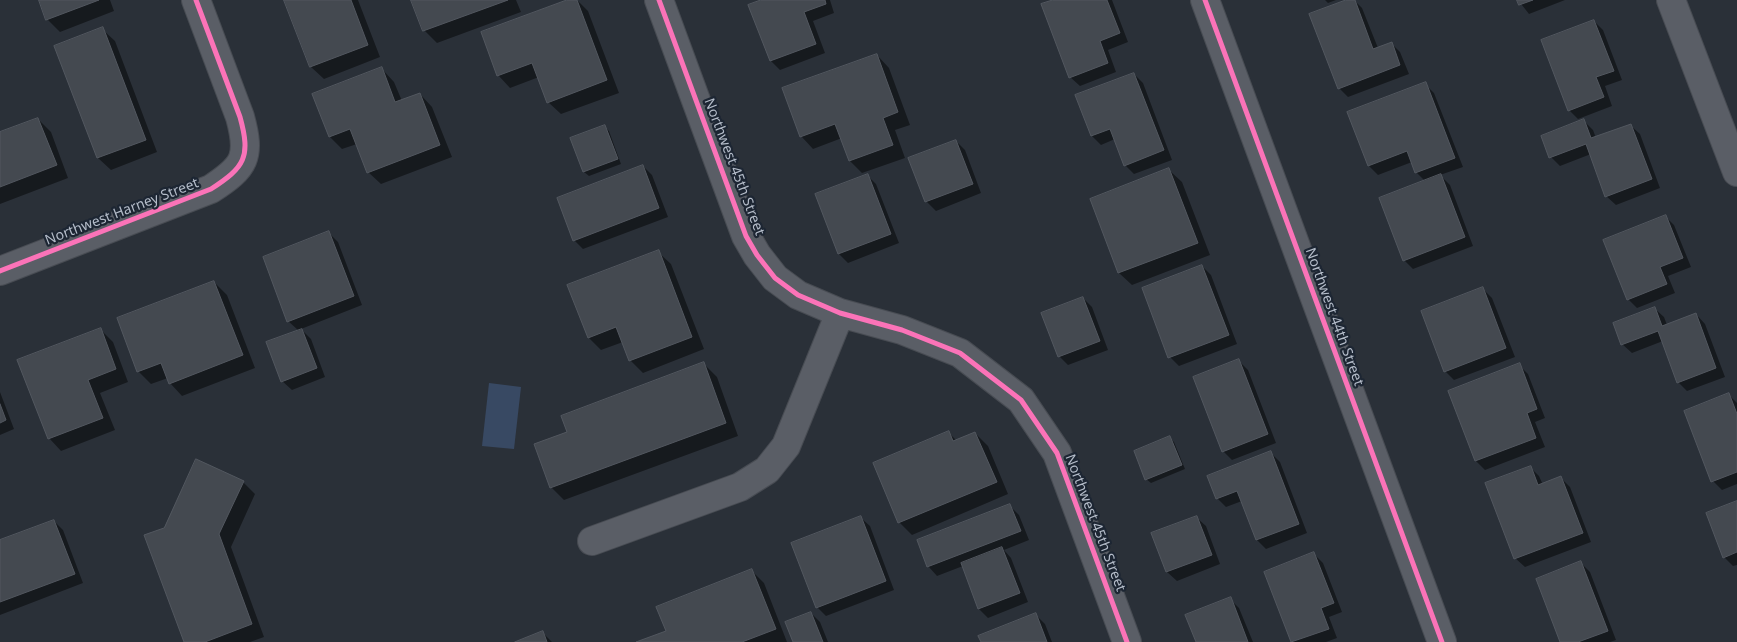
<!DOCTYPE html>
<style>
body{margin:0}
canvas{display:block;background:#2a3038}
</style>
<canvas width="1737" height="642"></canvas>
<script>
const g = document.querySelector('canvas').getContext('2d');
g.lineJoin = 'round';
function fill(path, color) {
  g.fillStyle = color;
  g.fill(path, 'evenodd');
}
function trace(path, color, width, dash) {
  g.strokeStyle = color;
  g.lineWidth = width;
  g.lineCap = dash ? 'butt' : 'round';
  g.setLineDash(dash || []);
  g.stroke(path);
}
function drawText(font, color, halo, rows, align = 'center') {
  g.font = font + ' "Noto Sans",sans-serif';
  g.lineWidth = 4.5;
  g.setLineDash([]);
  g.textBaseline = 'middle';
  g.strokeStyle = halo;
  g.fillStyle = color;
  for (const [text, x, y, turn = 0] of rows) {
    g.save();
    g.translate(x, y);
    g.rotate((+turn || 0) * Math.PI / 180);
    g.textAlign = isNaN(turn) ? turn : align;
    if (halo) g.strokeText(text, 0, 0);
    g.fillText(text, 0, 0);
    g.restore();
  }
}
const water = new Path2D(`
 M 489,383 L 521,387 L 514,449 L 482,446 Z`);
const shadow = new Path2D(`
 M 40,0 L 110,0 L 114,11 L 60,32 L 48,20 Z
 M 285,0 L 358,0 L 380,57 L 324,79 L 311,67 Z
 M 413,0 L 516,0 L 521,12 L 437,43 L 424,30 Z
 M 571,0 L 577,0 L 588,11 L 619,93 L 561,114 L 548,102 L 539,77 L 510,88 L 498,75 Z
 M 765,0 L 830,0 L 834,13 L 813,21 L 825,53 L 780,70 L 771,61 L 750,6 Z
 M 1056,0 L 1112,0 L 1128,42 L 1108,50 L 1116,72 L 1080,86 L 1070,77 Z
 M 1325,0 L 1336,0 L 1328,3 Z
 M 1350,0 L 1354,0 L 1362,8 L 1378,48 L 1391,43 L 1400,52 L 1409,74 L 1348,97 L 1339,88 Z
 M 1518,0 L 1565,0 L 1529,14 Z
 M 1594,21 L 1603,30 L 1622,80 L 1605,86 L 1612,106 L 1578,119 L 1569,110 Z
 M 102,29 L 115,41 L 157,152 L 111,170 L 98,158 L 55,47 Z
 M 877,55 L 889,68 L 910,125 L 895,130 L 905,158 L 862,173 L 850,161 L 842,138 L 813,149 L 801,136 Z
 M 382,69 L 394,82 L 402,101 L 420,94 L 432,107 L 452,157 L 381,184 L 368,172 L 357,144 L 342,149 L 330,137 Z
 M 1134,74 L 1143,83 L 1172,160 L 1134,174 L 1125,165 L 1115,139 L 1101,145 L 1092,136 L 1076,96 Z
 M 1425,84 L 1434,93 L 1463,167 L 1440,175 L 1450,185 L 1473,246 L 1413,269 L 1404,260 L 1426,182 L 1416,172 L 1412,162 L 1378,175 L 1369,166 L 1349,113 Z
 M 38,119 L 51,132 L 68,178 L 0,204 L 0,134 Z
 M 1584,121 L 1593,130 L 1596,138 L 1630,125 L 1640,134 L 1660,188 L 1616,205 L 1606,196 L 1591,154 L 1560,166 L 1551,157 Z
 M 604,126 L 609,131 L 621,164 L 589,176 L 584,172 L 572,139 Z
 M 956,141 L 965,150 L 981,193 L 936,211 L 927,202 L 910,159 Z
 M 643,166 L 652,175 L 668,217 L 583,249 L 574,240 Z
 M 1169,170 L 1182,182 L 1210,255 L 1132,285 L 1119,273 L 1091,200 Z
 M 867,175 L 876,184 L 899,243 L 848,263 L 839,254 Z
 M 1665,216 L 1674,225 L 1691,267 L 1668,276 L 1675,293 L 1637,308 L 1628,299 Z
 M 329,233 L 338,242 L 362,305 L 301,329 L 311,339 L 325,377 L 292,390 L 282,381 L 299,331 L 288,321 Z
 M 658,252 L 671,264 L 704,349 L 643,373 L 630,360 L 623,342 L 601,350 L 589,338 Z
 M 1202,266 L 1211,275 L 1237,344 L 1179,366 L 1170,357 Z
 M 214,282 L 227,295 L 255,368 L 182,396 L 170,383 L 168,378 L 151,384 L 138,371 Z
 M 1483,289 L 1492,298 L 1515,357 L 1454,380 L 1445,371 Z
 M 1083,298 L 1092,307 L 1108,350 L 1068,365 L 1059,356 Z
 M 1654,308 L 1664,317 L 1667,325 L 1696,314 L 1705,324 L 1725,377 L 1687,391 L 1678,382 L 1663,341 L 1632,353 L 1622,344 Z
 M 100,329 L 113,342 L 128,382 L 100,393 L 115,430 L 61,451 L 49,438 Z
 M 1239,361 L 1248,370 L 1276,443 L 1232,460 L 1223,451 Z
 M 704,364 L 717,377 L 738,436 L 564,500 L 551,487 L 568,433 Z
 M 1519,365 L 1528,374 L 1545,418 L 1535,422 L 1545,447 L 1485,470 L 1476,461 Z
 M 0,392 L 14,429 L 0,435 Z
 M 1729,395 L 1737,403 L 1737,484 L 1722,490 L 1713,481 Z
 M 948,432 L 957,441 L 975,433 L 988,446 L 1008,494 L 912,535 L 899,522 Z
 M 1170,438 L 1174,442 L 1185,469 L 1151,483 L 1146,479 Z
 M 1271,453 L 1280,462 L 1307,533 L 1266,549 L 1257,540 L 1242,501 L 1226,507 L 1217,498 Z
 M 1530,467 L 1539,476 L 1543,485 L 1561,478 L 1570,487 L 1591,542 L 1525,567 L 1515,558 Z
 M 243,482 L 255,494 L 231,547 L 264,637 L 250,642 L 185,642 L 164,529 Z
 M 1737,502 L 1737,565 L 1733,566 L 1724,557 Z
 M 1010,506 L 1019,515 L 1029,540 L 1004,550 L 1011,558 L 1028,602 L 988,618 L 979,609 L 963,566 L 937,576 L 928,566 Z
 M 860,517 L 870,526 L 894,590 L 826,616 L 817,607 Z
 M 1196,517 L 1206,526 L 1220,564 L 1177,581 L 1167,572 L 1153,534 Z
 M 54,521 L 63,530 L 83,583 L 0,615 L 0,542 Z
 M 1314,554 L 1323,563 L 1342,612 L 1329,617 L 1337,638 L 1326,642 L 1292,642 L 1265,573 Z
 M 1581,563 L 1590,572 L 1616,640 L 1610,642 L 1561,642 Z
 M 752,571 L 764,583 L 787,642 L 639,642 L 667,631 Z
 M 1230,599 L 1239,608 L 1253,642 L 1197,642 Z
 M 811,613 L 820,622 L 828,642 L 794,642 Z
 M 1036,615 L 1045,624 L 1052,642 L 982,642 Z
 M 543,633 L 552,642 L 518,642 Z`);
const building = new Path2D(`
 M 39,0 L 99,0 L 46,20 Z
 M 284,0 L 351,0 L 368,45 L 310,67 Z
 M 411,0 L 508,0 L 423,31 Z
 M 567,0 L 577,0 L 607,80 L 547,103 L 532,63 L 497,76 L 481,32 Z
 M 761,0 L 825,0 L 826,4 L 804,12 L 816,44 L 770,61 L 748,5 Z
 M 1053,0 L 1107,0 L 1120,33 L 1100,41 L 1108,63 L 1069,78 L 1041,4 Z
 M 1346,0 L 1355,0 L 1373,49 L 1392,42 L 1400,65 L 1338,89 L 1309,14 Z
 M 1517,0 L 1533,0 L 1519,5 Z
 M 1594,20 L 1614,71 L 1596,77 L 1604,97 L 1568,111 L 1541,40 Z
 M 103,27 L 146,140 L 97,158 L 54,46 Z
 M 877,54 L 898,112 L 883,118 L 893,145 L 849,161 L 835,124 L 800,137 L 782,88 Z
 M 382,67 L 395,102 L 420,93 L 440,145 L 367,173 L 350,129 L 329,137 L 312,94 Z
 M 1134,73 L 1164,150 L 1124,166 L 1110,129 L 1091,136 L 1075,95 Z
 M 1426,82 L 1455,158 L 1415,173 L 1407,151 L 1368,166 L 1347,112 Z
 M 38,118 L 57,165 L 0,187 L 0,132 Z
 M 1584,119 L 1591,138 L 1631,124 L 1652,179 L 1605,197 L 1586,144 L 1549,158 L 1541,136 Z
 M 605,125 L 618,159 L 583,172 L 570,138 Z
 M 956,140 L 973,184 L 925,202 L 908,158 Z
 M 643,165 L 659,208 L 573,241 L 557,198 Z
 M 1169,168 L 1198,243 L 1118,273 L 1090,199 Z
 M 868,174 L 891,234 L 838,254 L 815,194 Z
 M 1441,174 L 1465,237 L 1403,261 L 1379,198 Z
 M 1666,215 L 1683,258 L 1660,267 L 1667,284 L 1627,300 L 1603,240 Z
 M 329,231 L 354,296 L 287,322 L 263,257 Z
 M 659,250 L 692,337 L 629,361 L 616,327 L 588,338 L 567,285 Z
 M 1202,265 L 1229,335 L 1168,358 L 1142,288 Z
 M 214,281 L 243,355 L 169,384 L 161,363 L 137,372 L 117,318 Z
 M 1483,287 L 1506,348 L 1444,372 L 1421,311 Z
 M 1083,297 L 1100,341 L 1058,357 L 1041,313 Z
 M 1655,307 L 1662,326 L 1696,313 L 1716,368 L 1677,383 L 1658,331 L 1621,345 L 1613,323 Z
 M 101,328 L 116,369 L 88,380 L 103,418 L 48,439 L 17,360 Z
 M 302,329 L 317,368 L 281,382 L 266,342 Z
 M 1239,359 L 1268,434 L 1222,452 L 1193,377 Z
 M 704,362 L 726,423 L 550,488 L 534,444 L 567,432 L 561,416 Z
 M 1520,363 L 1537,409 L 1527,413 L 1536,438 L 1475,461 L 1448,391 Z
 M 1729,393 L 1737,414 L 1737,472 L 1711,482 L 1684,411 Z
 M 0,404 L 6,420 L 0,423 Z
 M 949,431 L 953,441 L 975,432 L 997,482 L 898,523 L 873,463 Z
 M 1170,436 L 1182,465 L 1145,480 L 1134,451 Z
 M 1271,451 L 1299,524 L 1256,540 L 1237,491 L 1216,499 L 1207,476 Z
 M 196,459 L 244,481 L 219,534 L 252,624 L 205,642 L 184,642 L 144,535 L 164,528 Z
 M 1531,466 L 1538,485 L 1561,476 L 1583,533 L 1514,559 L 1485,483 Z
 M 1737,501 L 1737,552 L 1723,558 L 1706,513 Z
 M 1010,504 L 1021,531 L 927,567 L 917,540 Z
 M 861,516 L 886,581 L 816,608 L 791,543 Z
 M 1197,516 L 1212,555 L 1166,572 L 1151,533 Z
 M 54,520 L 75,574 L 0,602 L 0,540 Z
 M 1002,547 L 1020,593 L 978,609 L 961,563 Z
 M 1314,552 L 1334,603 L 1321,608 L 1329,629 L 1291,642 L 1264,572 Z
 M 1581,561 L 1608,631 L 1578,642 L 1560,642 L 1536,579 Z
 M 752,569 L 776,629 L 742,642 L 636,642 L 666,631 L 656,607 Z
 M 1231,597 L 1248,642 L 1196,642 L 1185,615 Z
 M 811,612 L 823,642 L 793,642 L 785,622 Z
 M 1036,613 L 1047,642 L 981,642 L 978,636 Z
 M 543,631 L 547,642 L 515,642 Z`);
const minor = new Path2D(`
 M 659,0 L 746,236 L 757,255 L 775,278 L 798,295 L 840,313 L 902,330 L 960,353 L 1021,400 L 1057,453 L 1127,642
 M 1205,0 L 1442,642
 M 1671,0 L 1737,172
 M 0,271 L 211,189 C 245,167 251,157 240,117 L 196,0
 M 592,541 L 740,487 L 767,470 L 786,446 L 840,313`);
const cycleway = new Path2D(`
 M 659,0 L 746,236 L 757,255 L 775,278 L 798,295 L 840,313 L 902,330 L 960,353 L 1021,400 L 1057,453 L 1127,642
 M 1205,0 L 1442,642
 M 0,271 L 211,189 C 245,167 251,157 240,117 L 196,0`);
const streetNames = [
 ["Northwest 45th Street",734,167,69],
 ["Northwest Harney Street",122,212,-21],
 ["Northwest 44th Street",1334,317,70],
 ["Northwest 45th Street",1095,523,69]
];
fill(water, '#384963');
fill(shadow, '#0007');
fill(building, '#444950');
trace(building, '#52575f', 1);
trace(minor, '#484c53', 30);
trace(minor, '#5a5e66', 28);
trace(cycleway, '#fb73b8', 5);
drawText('14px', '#b4bcc9', '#1d2633', streetNames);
</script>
